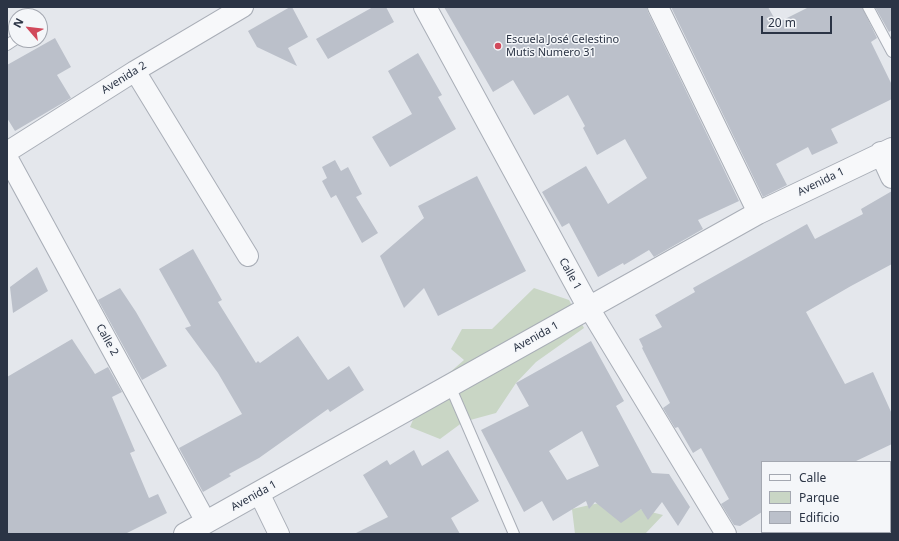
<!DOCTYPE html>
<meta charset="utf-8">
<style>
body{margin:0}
#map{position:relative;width:899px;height:541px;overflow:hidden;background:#e4e7ec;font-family:"Noto Sans",sans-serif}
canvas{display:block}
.frame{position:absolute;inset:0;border:8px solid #2b3445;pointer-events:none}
.legend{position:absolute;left:761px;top:461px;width:130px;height:72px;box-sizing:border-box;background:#f4f6f9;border:1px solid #a4a8b1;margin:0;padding:5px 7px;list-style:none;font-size:12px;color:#2b3445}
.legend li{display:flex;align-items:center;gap:8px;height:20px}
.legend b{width:20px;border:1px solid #a4a8b1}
.north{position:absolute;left:8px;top:8px;width:40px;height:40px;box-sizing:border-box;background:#f4f6f9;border:1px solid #a4a8b1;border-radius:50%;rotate:298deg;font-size:11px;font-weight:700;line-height:16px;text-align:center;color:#2b3445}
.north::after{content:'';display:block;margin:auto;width:14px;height:18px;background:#d1495b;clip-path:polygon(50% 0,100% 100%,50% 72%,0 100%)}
.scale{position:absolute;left:761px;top:16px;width:71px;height:18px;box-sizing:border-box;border:2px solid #2b3445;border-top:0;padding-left:5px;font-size:12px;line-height:14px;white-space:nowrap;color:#2b3445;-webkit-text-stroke:3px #f4f6f9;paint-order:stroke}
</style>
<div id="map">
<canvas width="899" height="541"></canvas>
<div class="frame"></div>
<ul class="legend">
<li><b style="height:5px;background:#f7f8fa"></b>Calle</li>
<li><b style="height:11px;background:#c9d6c5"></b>Parque</li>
<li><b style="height:11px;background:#bbc0ca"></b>Edificio</li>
</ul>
<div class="north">N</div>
<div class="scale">20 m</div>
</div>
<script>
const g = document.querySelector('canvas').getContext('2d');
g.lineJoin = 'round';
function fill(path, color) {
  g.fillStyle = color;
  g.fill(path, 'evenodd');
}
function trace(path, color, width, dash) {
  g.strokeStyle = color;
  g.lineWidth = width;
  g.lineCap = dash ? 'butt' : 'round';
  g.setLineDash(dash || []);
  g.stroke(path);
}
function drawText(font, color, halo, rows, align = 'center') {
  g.font = font + ' "Noto Sans",sans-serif';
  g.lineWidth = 3;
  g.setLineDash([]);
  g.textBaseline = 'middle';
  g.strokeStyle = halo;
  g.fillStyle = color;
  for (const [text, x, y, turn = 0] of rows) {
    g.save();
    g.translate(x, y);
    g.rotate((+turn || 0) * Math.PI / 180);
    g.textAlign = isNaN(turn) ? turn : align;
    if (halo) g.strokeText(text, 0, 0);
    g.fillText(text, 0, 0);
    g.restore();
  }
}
const green = new Path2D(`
 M 534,288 L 569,300 L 584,328 L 536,362 L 516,383 L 496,413 L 463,422 L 440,439 L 410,427 L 423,396 L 464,360 L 451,349 L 462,329 L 492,329 Z
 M 608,501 L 663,515 L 645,534 L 575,534 L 572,509 Z`);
const building = new Path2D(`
 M 290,7 L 292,7 L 308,37 L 288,48 L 297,66 L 257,47 L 248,31 Z
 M 373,7 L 386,7 L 394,22 L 328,59 L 316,39 Z
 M 444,7 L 647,7 L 648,12 L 739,201 L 698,220 L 703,229 L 654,257 L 649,250 L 624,265 L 623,263 L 598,277 L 569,223 L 562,227 L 542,192 L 586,166 L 608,204 L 647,178 L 625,139 L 597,155 L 583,128 L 585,126 L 568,95 L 534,115 L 513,80 L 493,92 Z
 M 671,7 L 768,7 L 777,23 L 809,7 L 862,7 L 877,38 L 871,42 L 892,85 L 892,99 L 831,129 L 838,143 L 812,155 L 808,147 L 776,164 L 787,185 L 763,197 Z
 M 875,7 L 892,7 L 892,30 L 889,32 Z
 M 55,38 L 71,67 L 57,75 L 71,98 L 15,131 L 7,118 L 7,65 Z
 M 418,53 L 442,95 L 438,97 L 456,129 L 390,167 L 372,137 L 412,114 L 388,71 Z
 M 335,160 L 341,171 L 348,167 L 362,194 L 356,197 L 378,233 L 362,243 L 336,195 L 331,198 L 322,181 L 327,178 L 322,167 Z
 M 477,176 L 526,271 L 438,316 L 424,288 L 404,308 L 380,256 L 424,218 L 418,206 Z
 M 892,191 L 892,264 L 851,286 L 806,312 L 845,384 L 873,372 L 892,414 L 892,444 L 854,462 L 762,462 L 762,512 L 740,526 L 734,525 L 721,504 L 729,499 L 701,448 L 693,453 L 678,427 L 675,428 L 663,408 L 670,403 L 642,348 L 643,347 L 639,339 L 662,327 L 655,315 L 695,292 L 693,288 L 807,224 L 815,239 L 863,214 L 861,209 Z
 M 193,249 L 222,300 L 218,302 L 256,363 L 258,361 L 260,363 L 298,336 L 328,380 L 349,366 L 364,390 L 330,412 L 328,409 L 259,458 L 229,474 L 231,476 L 203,492 L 179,448 L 242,414 L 218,373 L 185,328 L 191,326 L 159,269 Z
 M 37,267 L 48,291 L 13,313 L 10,287 Z
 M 120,288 L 136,312 L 167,366 L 142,380 L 98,300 Z
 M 72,339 L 95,374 L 108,367 L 122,392 L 112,397 L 135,451 L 130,453 L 149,498 L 158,494 L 167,513 L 125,534 L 7,534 L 7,377 Z
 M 591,341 L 624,401 L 616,406 L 652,473 L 669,474 L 690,507 L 678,526 L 662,502 L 648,520 L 641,509 L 621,523 L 595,502 L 589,509 L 586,501 L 553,521 L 542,501 L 524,512 L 481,430 L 529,406 L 516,383 ZM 582,431 L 599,466 L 567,480 L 549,451 Z
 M 414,450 L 422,466 L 448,450 L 479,501 L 451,518 L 460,534 L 354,534 L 388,517 L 363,475 L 387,460 L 390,465 Z`);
const service = new Path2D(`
 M 868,7 L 892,52
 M 7,45 L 16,39
 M 450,386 L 514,534`);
const minor = new Path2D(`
 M 658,7 L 758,213
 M 135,71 L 248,256
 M 7,152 L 135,71 L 243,7
 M 7,157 L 206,522
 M 589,308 L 726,534
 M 259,493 L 279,534`);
const tertiary = new Path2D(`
 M 425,7 L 589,308
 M 881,153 L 892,177
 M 185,534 L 758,213 L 892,149`);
const markers = [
 [498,46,4,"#d1495b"]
];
const poiNames = [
 ["Escuela José Celestino",506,40],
 ["Mutis Numero 31",506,53]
];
const streetNames = [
 ["Avenida 2",124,78,-32],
 ["Avenida 1",821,182,-26],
 ["Calle 1",570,274,61],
 ["Avenida 1",536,337,-29],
 ["Calle 2",107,340,61],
 ["Avenida 1",254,496,-29]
];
fill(green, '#c9d6c5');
fill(building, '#bbc0ca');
trace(service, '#a9aeb7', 12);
trace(minor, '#a9aeb7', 22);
trace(tertiary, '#a9aeb7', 24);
trace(service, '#f7f8fa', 10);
trace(minor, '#f7f8fa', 20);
trace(tertiary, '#f7f8fa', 22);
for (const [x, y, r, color] of markers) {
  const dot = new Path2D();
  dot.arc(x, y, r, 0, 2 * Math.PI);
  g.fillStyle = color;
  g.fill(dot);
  trace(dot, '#f4f6f9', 1.5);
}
drawText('11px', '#2b3445', '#f4f6f9', poiNames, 'left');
drawText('11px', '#2b3445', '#f4f6f9', streetNames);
</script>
